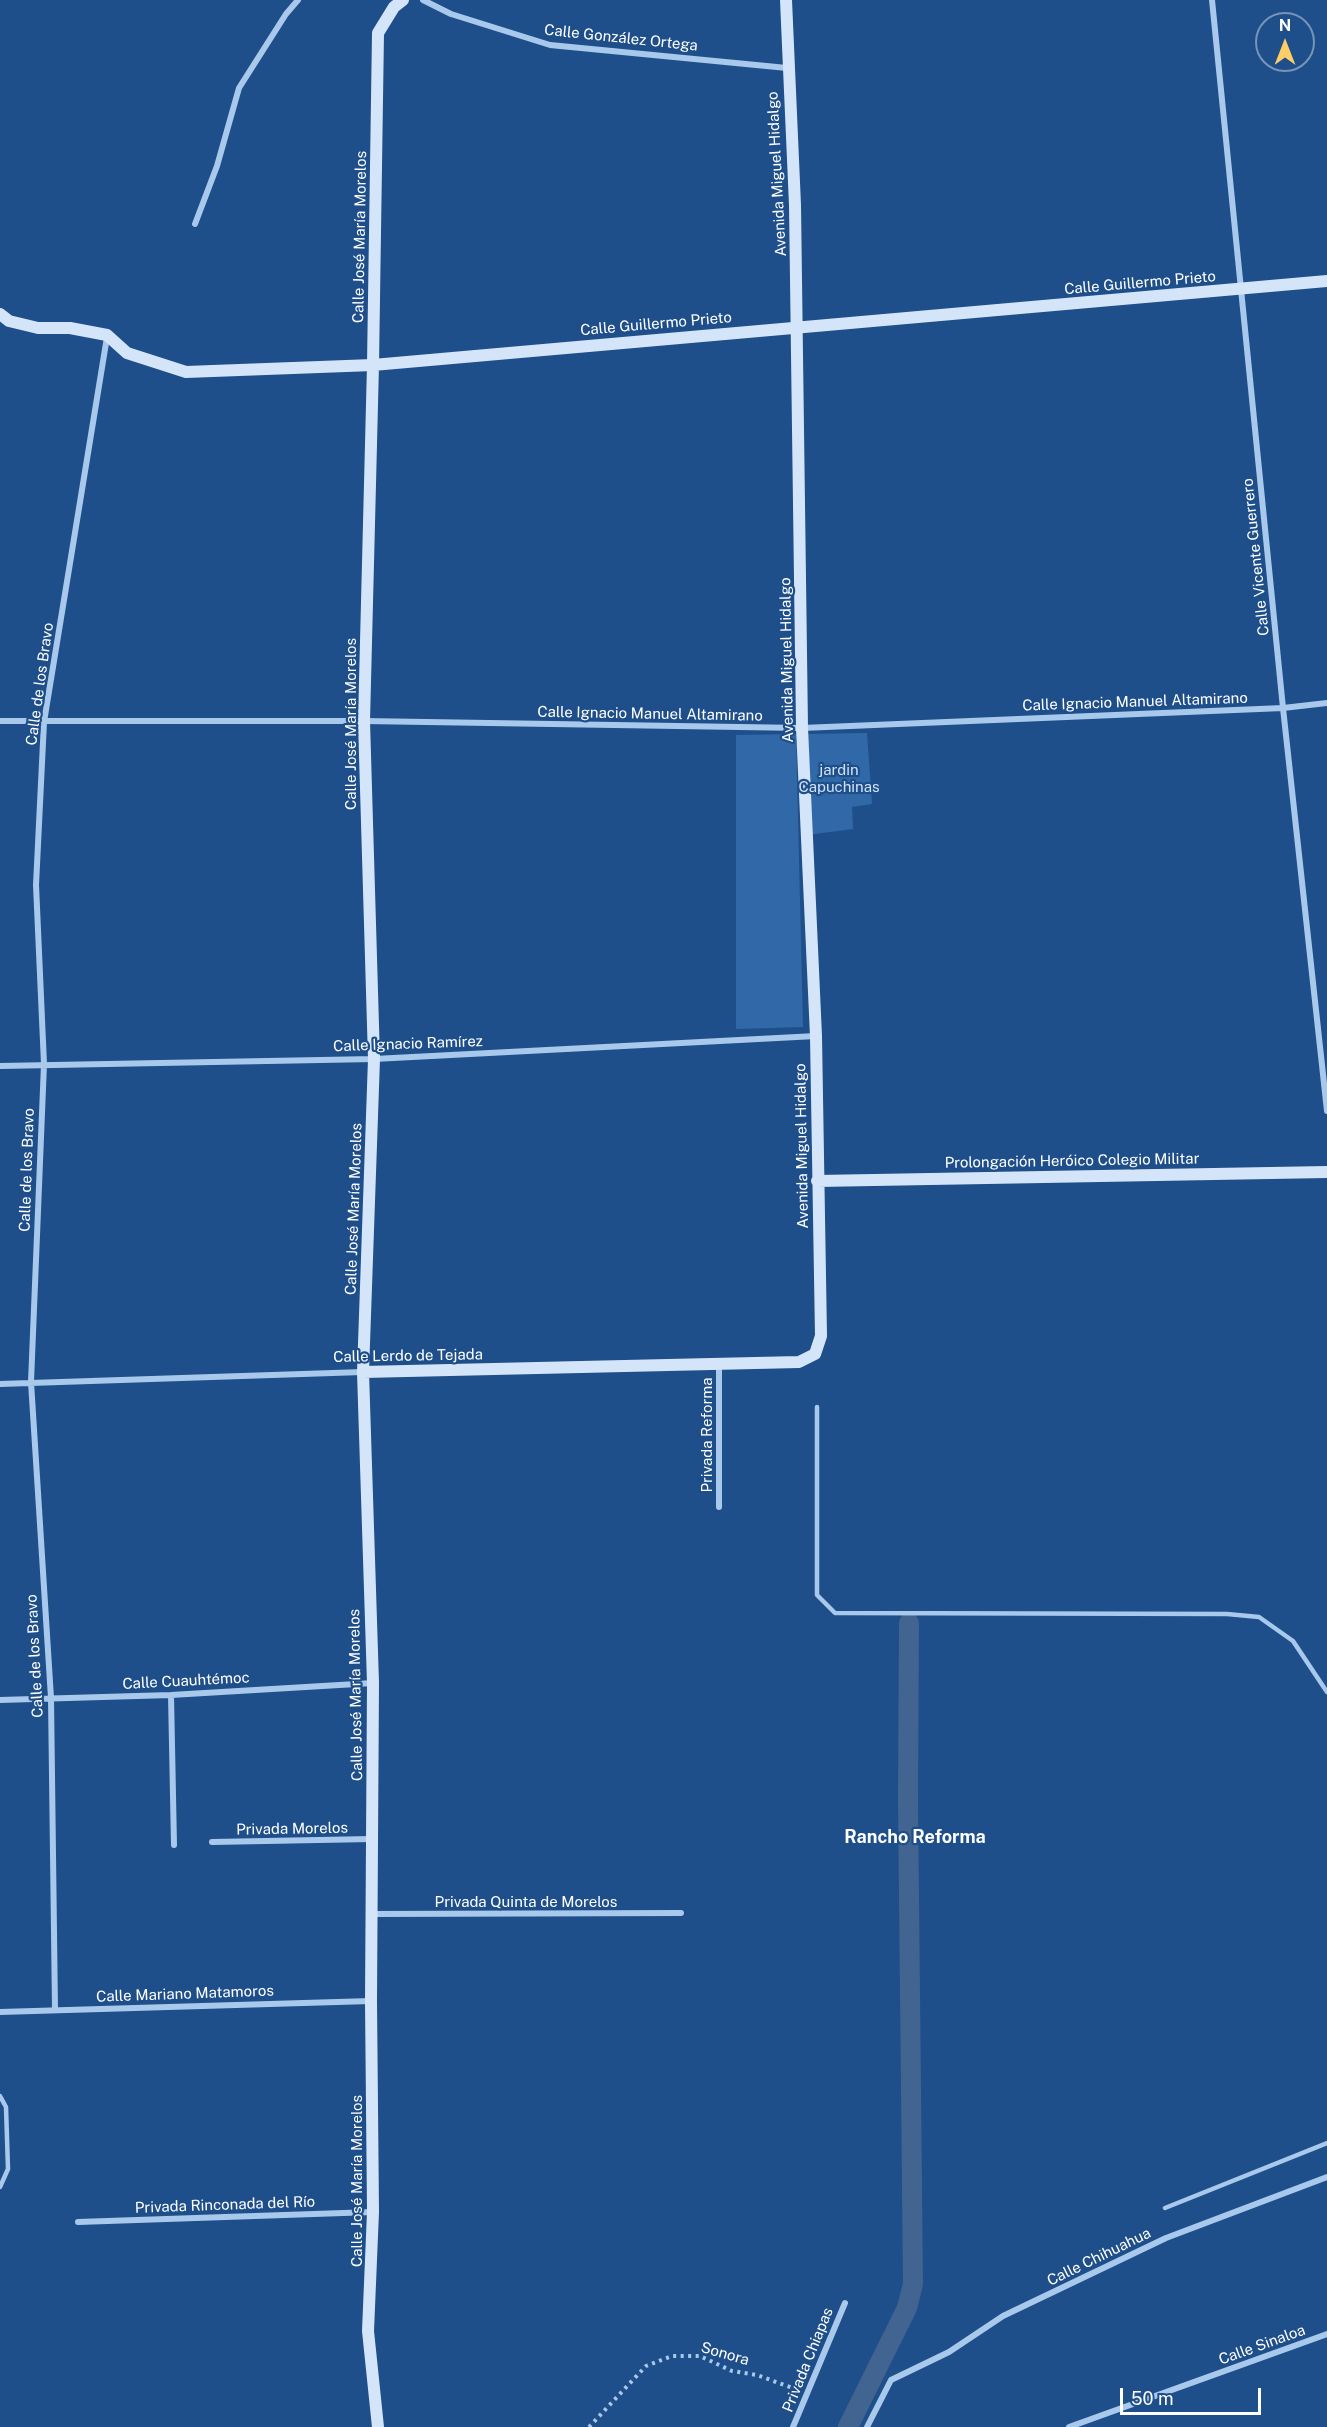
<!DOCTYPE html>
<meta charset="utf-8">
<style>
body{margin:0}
#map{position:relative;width:1327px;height:2427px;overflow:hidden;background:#1e4f8a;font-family:"Public Sans",sans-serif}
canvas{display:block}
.north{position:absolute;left:1255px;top:12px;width:60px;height:60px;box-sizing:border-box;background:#1e4f8a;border:2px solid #7895b9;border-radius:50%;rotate:0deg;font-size:16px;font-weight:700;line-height:24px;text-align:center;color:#fff}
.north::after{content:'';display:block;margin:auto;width:21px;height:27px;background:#fbce68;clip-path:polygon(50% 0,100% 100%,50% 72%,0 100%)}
.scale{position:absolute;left:1120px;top:2388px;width:141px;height:27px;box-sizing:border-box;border:3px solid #fff;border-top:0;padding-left:8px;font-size:18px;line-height:21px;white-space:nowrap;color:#fff;-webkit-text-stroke:4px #1e4f8a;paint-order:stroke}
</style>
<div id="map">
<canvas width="1327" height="2427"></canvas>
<div class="north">N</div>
<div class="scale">50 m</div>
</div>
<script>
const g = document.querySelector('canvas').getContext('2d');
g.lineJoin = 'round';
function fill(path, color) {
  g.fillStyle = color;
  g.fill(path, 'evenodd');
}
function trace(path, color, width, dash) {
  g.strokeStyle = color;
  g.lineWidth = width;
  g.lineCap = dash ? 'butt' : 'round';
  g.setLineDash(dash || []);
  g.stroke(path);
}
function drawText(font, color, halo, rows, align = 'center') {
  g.font = font + ' "Public Sans",sans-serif';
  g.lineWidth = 4.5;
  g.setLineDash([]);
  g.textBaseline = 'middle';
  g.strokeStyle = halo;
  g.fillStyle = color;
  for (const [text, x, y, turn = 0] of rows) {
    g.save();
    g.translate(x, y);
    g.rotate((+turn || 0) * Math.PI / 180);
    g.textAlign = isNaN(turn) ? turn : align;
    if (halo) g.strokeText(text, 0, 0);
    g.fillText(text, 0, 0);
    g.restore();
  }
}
const green = new Path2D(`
 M 867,733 L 872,804 L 852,807 L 853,829 L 807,835 L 808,734 Z
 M 796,734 L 803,1027 L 736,1029 L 736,735 Z`);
const canal = new Path2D(`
 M 848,2427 L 907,2308 L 913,2284 L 908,1800 L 909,1623`);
const path = new Path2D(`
 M 589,2427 L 646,2366 L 672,2356 L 700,2356 L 732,2371 L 757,2375 L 798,2390`);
const lane = new Path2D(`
 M 817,1407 L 817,1595 L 835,1613 L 1227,1614 L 1259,1617 L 1293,1641 L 1327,1692
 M 0,2096 L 6,2107 L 8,2169 L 0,2187
 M 1165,2208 L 1327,2143`);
const street = new Path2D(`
 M 423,0 L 451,14 L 550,45 L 787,68
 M 1212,0 L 1283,708 L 1327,1111
 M 195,224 L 217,166 L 239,88 L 286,14 L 298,0
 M 0,721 L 364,721 L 802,728 L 1283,708 L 1327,703
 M 0,1066 L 374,1059 L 816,1036
 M 0,1384 L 363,1372
 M 719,1507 L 719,1364
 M 171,1695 L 174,1845
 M 0,1700 L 171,1695 L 373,1683
 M 212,1842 L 372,1839
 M 372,1914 L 681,1913
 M 55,2010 L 51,1698 L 31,1382 L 44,1064 L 36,885 L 44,722 L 107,337
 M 0,2012 L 371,2001
 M 78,2222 L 373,2212
 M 793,2427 L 845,2303
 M 867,2427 L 891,2380 L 949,2352 L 1003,2316 L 1166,2238 L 1327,2177
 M 1069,2427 L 1327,2334`);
const secondary = new Path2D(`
 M 0,314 L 9,321 L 38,328 L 70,328 L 107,335 L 127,353 L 186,372 L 373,365 L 1327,281
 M 817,1181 L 1327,1172
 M 363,1372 L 799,1362 L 815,1354 L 821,1336 L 816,1036 L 802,728 L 795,205 L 786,0
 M 378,2427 L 368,2331 L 373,2212 L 371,2001 L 373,1683 L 363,1372 L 374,1059 L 364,721 L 373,365 L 378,33 L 394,7 L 403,0`);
const streetNames = [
 ["Calle González Ortega",621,38,6],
 ["Avenida Miguel Hidalgo",777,174,-93],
 ["Calle José María Morelos",360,237,-89],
 ["Calle Guillermo Prieto",1140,283,-5],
 ["Calle Guillermo Prieto",656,324,-5],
 ["Calle Vicente Guerrero",1256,557,-96],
 ["Avenida Miguel Hidalgo",787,660,-91],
 ["Calle de los Bravo",40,684,-82],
 ["Calle Ignacio Manuel Altamirano",1135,702,-2],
 ["Calle Ignacio Manuel Altamirano",650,714,1],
 ["Calle José María Morelos",351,724,-90],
 ["Calle Ignacio Ramírez",408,1044,-2],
 ["Avenida Miguel Hidalgo",802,1146,-91],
 ["Prolongación Heróico Colegio Militar",1072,1161,-1],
 ["Calle de los Bravo",27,1170,-88],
 ["Calle José María Morelos",354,1209,-88],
 ["Calle Lerdo de Tejada",408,1356,-1],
 ["Privada Reforma",707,1435,-90],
 ["Calle de los Bravo",35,1656,-93],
 ["Calle Cuauhtémoc",186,1681,-3],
 ["Calle José María Morelos",356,1695,-91],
 ["Privada Morelos",292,1829,-1],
 ["Privada Quinta de Morelos",526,1902],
 ["Calle Mariano Matamoros",185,1994,-2],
 ["Calle José María Morelos",357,2181,-90],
 ["Privada Rinconada del Río",225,2205,-2],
 ["Calle Chihuahua",1099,2257,-26],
 ["Calle Sinaloa",1262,2345,-20],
 ["Sonora",725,2354,16],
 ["Privada Chiapas",808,2360,-68]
];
const parkNames = [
 ["jardin",839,770],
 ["Capuchinas",839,787]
];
const quarterNames = [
 ["Rancho Reforma",915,1837]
];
fill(green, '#3169a8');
trace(canal, '#416590', 20);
trace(path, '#a9c9ec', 4, [3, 4.5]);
trace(lane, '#a9c9ec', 4.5);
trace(street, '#a9c9ec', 6);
trace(secondary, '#d5e5f9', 12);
drawText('15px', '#fff', '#1e4f8a', streetNames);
drawText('15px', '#cfe2f9', '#1e4f8a', parkNames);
drawText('bold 18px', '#fff', '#1e4f8a', quarterNames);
</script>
